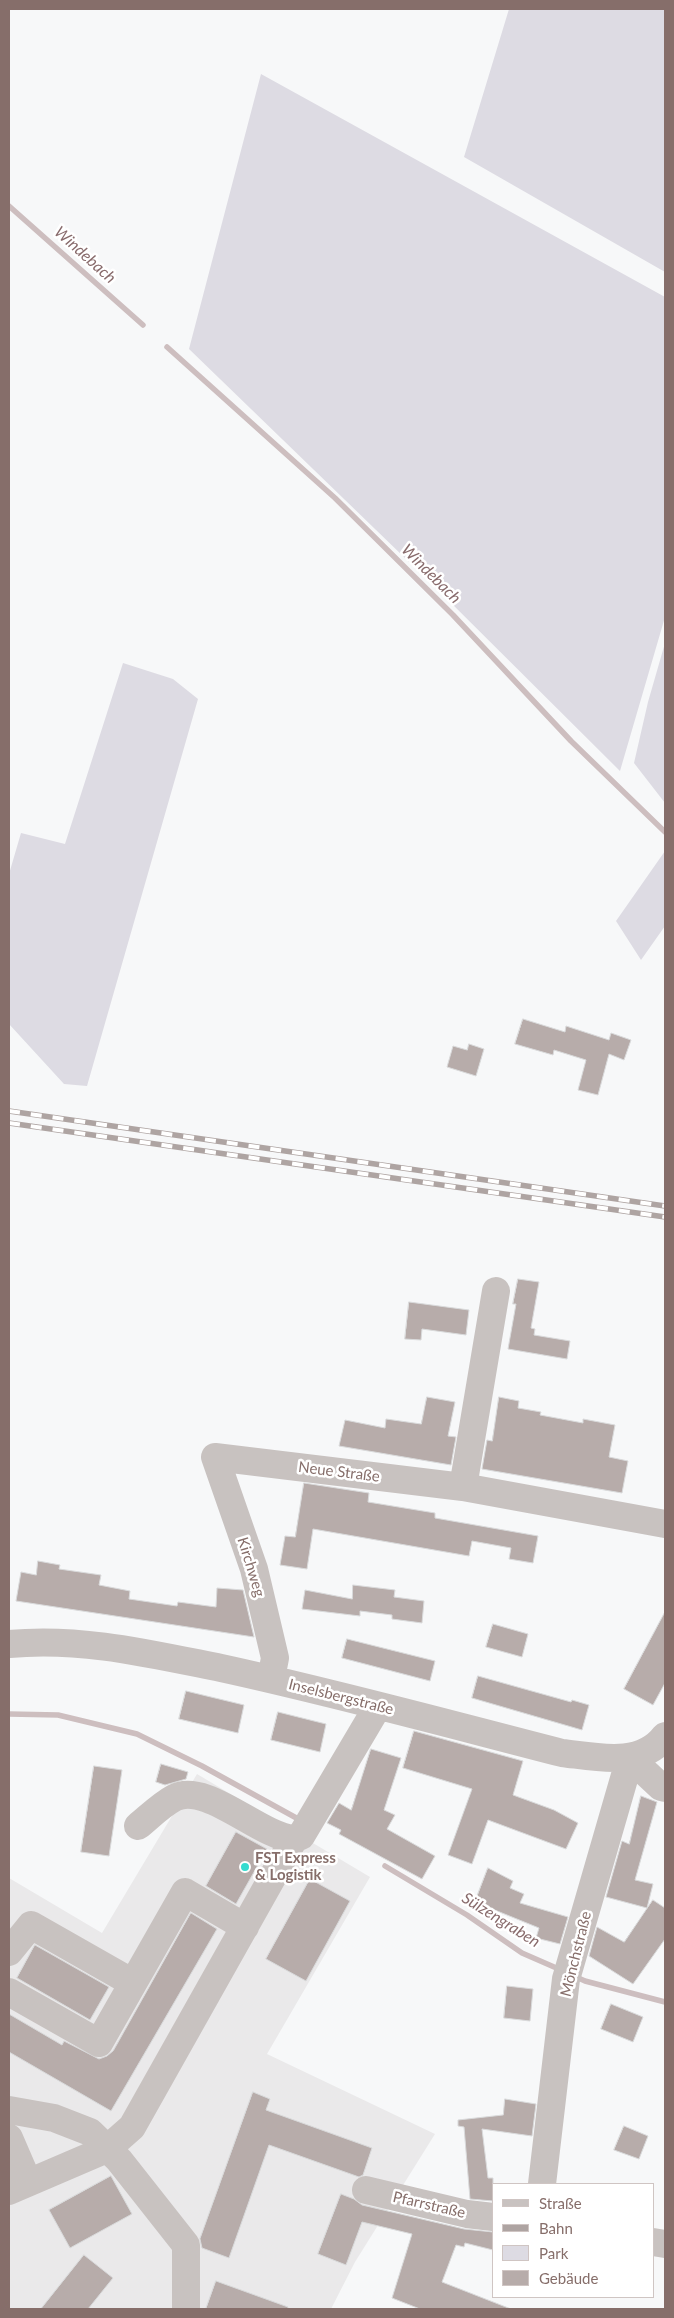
<!DOCTYPE html>
<meta charset="utf-8">
<style>
body{margin:0}
#map{position:relative;width:674px;height:2318px;overflow:hidden;background:#f7f8f9;font-family:Lato,sans-serif}
canvas{display:block}
.frame{position:absolute;inset:0;border:10px solid #866e6a;pointer-events:none}
.legend{position:absolute;left:492px;top:2183px;width:162px;height:115px;box-sizing:border-box;background:#fff;border:1px solid #cfc5c3;margin:0;padding:6px 9px;list-style:none;font-size:15px;color:#866e6a}
.legend li{display:flex;align-items:center;gap:10px;height:25px}
.legend b{width:25px;border:1px solid #cfc5c3}
</style>
<div id="map">
<canvas width="674" height="2318"></canvas>
<div class="frame"></div>
<ul class="legend">
<li><b style="height:6px;background:#c8c2c0"></b>Straße</li>
<li><b style="height:6px;background:#aea4a2"></b>Bahn</li>
<li><b style="height:14px;background:#dddbe3"></b>Park</li>
<li><b style="height:14px;background:#b7acaa"></b>Gebäude</li>
</ul>
</div>
<script>
const g = document.querySelector('canvas').getContext('2d');
g.lineJoin = 'round';
function fill(path, color) {
  g.fillStyle = color;
  g.fill(path, 'evenodd');
}
function trace(path, color, width, dash) {
  g.strokeStyle = color;
  g.lineWidth = width;
  g.lineCap = dash ? 'butt' : 'round';
  g.setLineDash(dash || []);
  g.stroke(path);
}
function drawText(font, color, halo, rows, align = 'center') {
  g.font = font + ' Lato,sans-serif';
  g.lineWidth = 5;
  g.setLineDash([]);
  g.textBaseline = 'middle';
  g.strokeStyle = halo;
  g.fillStyle = color;
  for (const [text, x, y, turn = 0] of rows) {
    g.save();
    g.translate(x, y);
    g.rotate((+turn || 0) * Math.PI / 180);
    g.textAlign = isNaN(turn) ? turn : align;
    if (halo) g.strokeText(text, 0, 0);
    g.fillText(text, 0, 0);
    g.restore();
  }
}
const built = new Path2D(`
 M 197,1774 L 370,1877 L 267,2054 L 435,2134 L 355,2262 L 331,2309 L 9,2309 L 9,1878 L 102,1933 Z`);
const green = new Path2D(`
 M 509,9 L 665,9 L 665,272 L 464,157 Z
 M 261,74 L 665,297 L 665,617 L 620,771 L 437,589 L 189,349 Z
 M 665,643 L 665,803 L 634,763 L 648,702 Z
 M 123,663 L 173,679 L 198,699 L 87,1086 L 64,1084 L 9,1024 L 9,874 L 21,833 L 65,844 Z
 M 665,851 L 665,926 L 641,960 L 616,921 Z`);
const stream = new Path2D(`
 M 9,206 L 143,325
 M 167,347 L 335,498 L 453,615 L 571,741 L 665,832
 M 9,1714 L 58,1715 L 137,1734 L 202,1766 L 300,1820
 M 385,1866 L 467,1915 L 522,1953 L 561,1970
 M 574,1976 L 585,1981 L 665,2002`);
const building = new Path2D(`
 M 523,1019 L 565,1032 L 566,1026 L 609,1040 L 611,1033 L 631,1040 L 624,1060 L 609,1054 L 598,1095 L 578,1090 L 586,1060 L 554,1050 L 553,1055 L 515,1044 Z
 M 469,1044 L 484,1049 L 476,1076 L 447,1067 L 453,1046 L 467,1050 Z
 M 518,1279 L 539,1282 L 531,1328 L 535,1329 L 534,1335 L 570,1341 L 567,1359 L 508,1349 L 516,1304 L 513,1304 Z
 M 409,1302 L 469,1310 L 466,1335 L 422,1329 L 421,1340 L 405,1339 Z
 M 427,1397 L 455,1402 L 448,1436 L 456,1437 L 451,1465 L 339,1446 L 345,1420 L 385,1428 L 386,1419 L 421,1424 Z
 M 499,1397 L 519,1401 L 518,1408 L 541,1412 L 540,1415 L 583,1423 L 583,1419 L 615,1425 L 609,1457 L 628,1461 L 622,1493 L 482,1469 L 487,1440 L 492,1441 Z
 M 304,1483 L 369,1493 L 368,1502 L 435,1513 L 435,1518 L 538,1536 L 533,1563 L 509,1559 L 511,1548 L 472,1541 L 469,1556 L 313,1529 L 307,1569 L 280,1565 L 285,1536 L 295,1537 Z
 M 38,1561 L 60,1565 L 59,1569 L 101,1575 L 99,1585 L 130,1591 L 129,1599 L 177,1606 L 178,1602 L 216,1607 L 217,1588 L 243,1590 L 254,1637 L 16,1601 L 21,1572 L 36,1575 Z
 M 353,1585 L 395,1590 L 394,1597 L 424,1601 L 422,1623 L 392,1619 L 392,1615 L 360,1611 L 360,1616 L 302,1609 L 305,1590 L 352,1599 Z
 M 665,1612 L 665,1683 L 653,1705 L 624,1689 Z
 M 493,1624 L 528,1634 L 522,1657 L 486,1647 Z
 M 347,1639 L 435,1661 L 430,1681 L 342,1658 Z
 M 478,1676 L 571,1702 L 572,1700 L 589,1705 L 582,1730 L 472,1698 Z
 M 186,1691 L 244,1705 L 238,1733 L 179,1719 Z
 M 278,1712 L 326,1724 L 320,1752 L 271,1740 Z
 M 414,1731 L 523,1761 L 513,1795 L 554,1810 L 578,1823 L 566,1849 L 488,1820 L 472,1864 L 448,1855 L 472,1789 L 403,1768 Z
 M 371,1749 L 401,1758 L 384,1810 L 395,1815 L 387,1829 L 435,1856 L 422,1879 L 339,1834 L 341,1830 L 327,1823 L 339,1803 L 351,1810 Z
 M 161,1764 L 188,1772 L 186,1779 L 165,1785 L 156,1782 Z
 M 94,1766 L 122,1770 L 109,1856 L 81,1852 Z
 M 641,1796 L 657,1802 L 635,1880 L 653,1884 L 647,1908 L 606,1897 L 622,1841 L 629,1844 Z
 M 236,1832 L 267,1849 L 236,1904 L 206,1886 Z
 M 488,1868 L 513,1881 L 510,1888 L 524,1894 L 520,1903 L 568,1917 L 560,1944 L 536,1938 L 539,1928 L 475,1902 Z
 M 310,1879 L 350,1901 L 306,1981 L 266,1959 Z
 M 653,1900 L 665,1908 L 665,1939 L 633,1984 L 589,1956 L 597,1927 L 624,1942 Z
 M 191,1913 L 217,1929 L 111,2111 L 9,2052 L 9,2014 L 62,2045 L 64,2041 L 99,2059 L 107,2056 L 113,2051 Z
 M 35,1945 L 109,1987 L 90,2020 L 17,1978 Z
 M 507,1986 L 533,1989 L 530,2021 L 504,2018 Z
 M 611,2004 L 643,2017 L 633,2042 L 601,2029 Z
 M 253,2092 L 270,2099 L 266,2110 L 372,2148 L 363,2175 L 359,2177 L 269,2145 L 229,2258 L 202,2248 L 200,2239 Z
 M 505,2099 L 536,2104 L 532,2136 L 482,2129 L 488,2178 L 493,2178 L 493,2201 L 470,2199 L 464,2127 L 458,2126 L 458,2120 L 503,2115 Z
 M 624,2126 L 648,2136 L 639,2159 L 614,2150 Z
 M 111,2176 L 132,2214 L 70,2248 L 49,2210 Z
 M 341,2194 L 354,2199 L 362,2205 L 464,2229 L 493,2232 L 493,2250 L 465,2243 L 464,2247 L 456,2245 L 442,2282 L 511,2309 L 420,2309 L 392,2298 L 412,2234 L 362,2222 L 346,2265 L 318,2254 Z
 M 84,2255 L 113,2278 L 88,2309 L 41,2309 Z
 M 216,2281 L 288,2307 L 288,2309 L 206,2309 Z`);
const minor = new Path2D(`
 M 463,1487 L 496,1291
 M 9,1644 C 81,1637 151,1654 221,1668 C 336,1693 449,1724 562,1753 C 597,1757 641,1768 665,1736
 M 271,1679 L 275,1658 L 254,1569 L 215,1457 L 463,1487 L 665,1524
 M 630,1758 L 661,1787 L 665,1788
 M 138,1826 C 149,1817 161,1805 174,1798 C 206,1781 259,1836 294,1839 L 301,1836 L 378,1706
 M 9,1952 L 31,1925 L 133,1983
 M 9,1992 L 99,2043 L 185,1892 L 245,1927
 M 9,2110 L 54,2118 L 90,2132 L 119,2160 L 186,2245 L 186,2309
 M 9,2138 L 28,2182
 M 542,2184 L 566,1979 L 630,1758
 M 366,2190 L 467,2214 L 493,2217
 M 9,2191 L 107,2149 L 132,2127 L 294,1839
 M 653,2242 L 665,2244`);
const rail = new Path2D(`
 M 9,1111 L 665,1206
 M 9,1123 L 665,1217`);
const markers = [
 [245,1867,5,"#35dbcf"]
];
const streetNames = [
 ["Neue Straße",339,1472,7],
 ["Kirchweg",251,1567,73],
 ["Inselsbergstraße",341,1697,14],
 ["Mönchstraße",576,1954,-76],
 ["Pfarrstraße",429,2205,13]
];
const poiNames = [
 ["FST Express",255,1858],
 ["& Logistik",255,1875]
];
const waterNames = [
 ["Windebach",85,255,42],
 ["Windebach",431,574,45],
 ["Sülzengraben",501,1920,32]
];
fill(built, '#eae9ea');
fill(green, '#dddbe3');
trace(stream, '#cdbebf', 5.5);
fill(building, '#b7acaa');
trace(building, '#d9dadb', 1);
trace(minor, '#c8c2c0', 28);
trace(rail, '#aea4a2', 5.5);
trace(rail, '#fff', 4, [11]);
for (const [x, y, r, color] of markers) {
  const dot = new Path2D();
  dot.arc(x, y, r, 0, 2 * Math.PI);
  g.fillStyle = color;
  g.fill(dot);
  trace(dot, '#fff', 2);
}
drawText('15px', '#866e6a', '#fff', streetNames);
drawText('bold 15px', '#866e6a', '#fff', poiNames, 'left');
drawText('italic 16px', '#886b6c', '#fff', waterNames);
</script>
